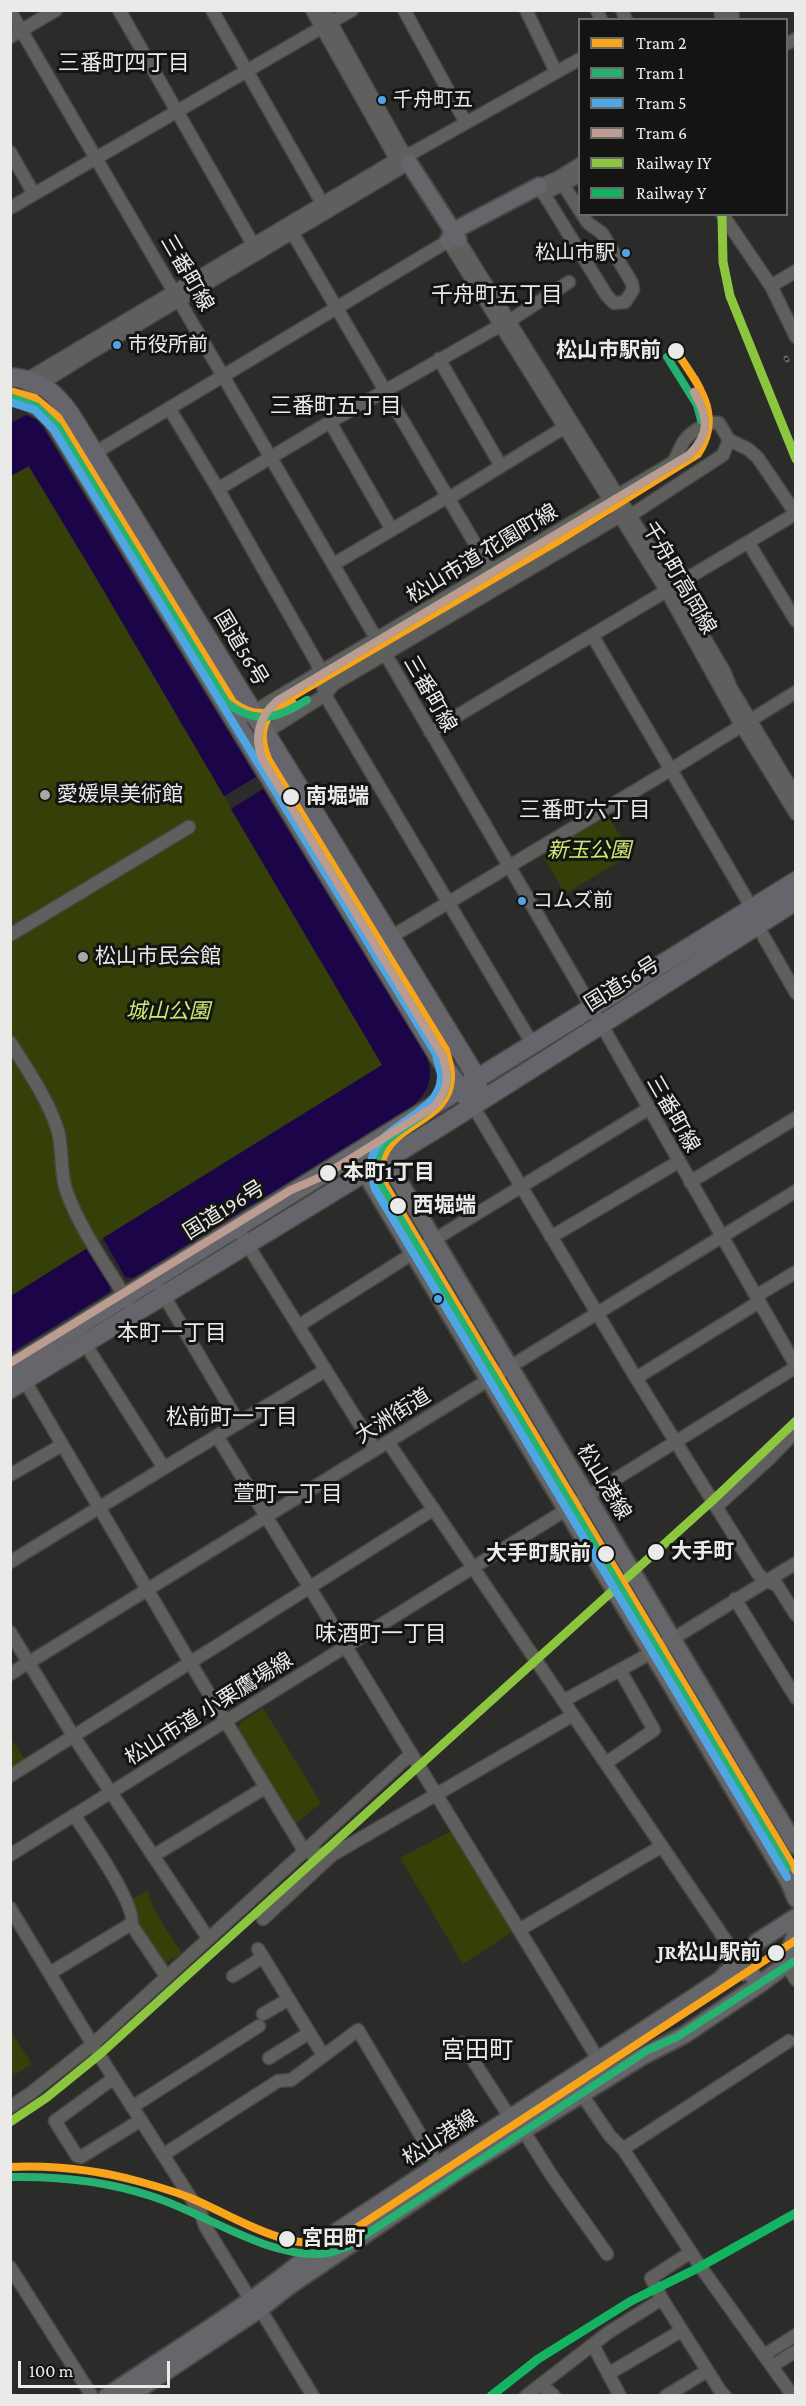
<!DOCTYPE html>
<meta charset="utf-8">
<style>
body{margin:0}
#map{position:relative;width:806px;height:2406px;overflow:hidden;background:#2b2c2a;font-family:"Crimson Pro",serif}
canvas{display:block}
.frame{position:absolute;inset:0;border:12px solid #eaebe9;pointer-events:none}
.legend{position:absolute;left:578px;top:18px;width:210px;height:198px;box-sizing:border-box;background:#141513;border:2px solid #6a6b69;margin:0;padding:8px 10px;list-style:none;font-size:18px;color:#eaebe9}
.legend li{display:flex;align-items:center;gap:12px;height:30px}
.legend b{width:30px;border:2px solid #6a6b69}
.scale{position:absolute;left:18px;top:2361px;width:152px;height:27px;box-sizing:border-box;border:3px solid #eaebe9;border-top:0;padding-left:8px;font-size:18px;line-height:21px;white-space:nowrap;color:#eaebe9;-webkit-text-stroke:4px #141513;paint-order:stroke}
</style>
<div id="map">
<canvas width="806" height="2406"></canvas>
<div class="frame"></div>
<ul class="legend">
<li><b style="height:8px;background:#f9a51b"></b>Tram 2</li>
<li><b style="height:8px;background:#26b171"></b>Tram 1</li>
<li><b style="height:8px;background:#4ea6e3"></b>Tram 5</li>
<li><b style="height:8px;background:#bc9b91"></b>Tram 6</li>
<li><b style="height:8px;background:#8bc63e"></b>Railway IY</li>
<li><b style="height:8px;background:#13b361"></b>Railway Y</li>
</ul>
<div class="scale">100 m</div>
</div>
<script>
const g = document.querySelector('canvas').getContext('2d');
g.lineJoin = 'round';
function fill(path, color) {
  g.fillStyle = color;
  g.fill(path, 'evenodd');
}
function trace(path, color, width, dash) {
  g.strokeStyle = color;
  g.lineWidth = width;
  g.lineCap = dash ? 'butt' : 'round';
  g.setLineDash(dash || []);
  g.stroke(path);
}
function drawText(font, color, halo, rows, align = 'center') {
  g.font = font + ' "Crimson Pro","Noto Sans JP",serif';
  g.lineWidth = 6;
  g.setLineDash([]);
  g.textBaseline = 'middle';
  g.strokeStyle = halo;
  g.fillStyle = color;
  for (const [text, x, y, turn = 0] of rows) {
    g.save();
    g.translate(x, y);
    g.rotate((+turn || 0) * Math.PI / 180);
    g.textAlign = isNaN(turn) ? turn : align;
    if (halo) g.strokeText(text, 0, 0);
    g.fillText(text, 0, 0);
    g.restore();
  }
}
const green = new Path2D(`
 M 28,466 L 98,581 L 382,1065 L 11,1296 L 10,476 Z
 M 606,812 L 631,854 L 565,894 L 542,854 L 544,849 Z
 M 263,1708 L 321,1803 L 295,1824 L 238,1729 L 241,1722 Z
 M 10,1737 L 25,1760 L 10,1770 Z
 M 451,1831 L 512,1932 L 463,1964 L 400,1858 Z
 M 148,1891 L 154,1910 L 182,1954 L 162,1964 L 136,1925 L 129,1900 Z
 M 10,2030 L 32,2064 L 11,2077 L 10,2077 Z`);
const water = new Path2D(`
 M 26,415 L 37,420 L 44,429 L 256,777 L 224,796 L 98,581 L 29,466 L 11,476 L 11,423 Z
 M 263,789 L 426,1056 C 435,1076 428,1094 412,1106 L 133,1278 L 125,1277 L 103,1238 L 382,1065 L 231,809 Z
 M 89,1247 L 111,1285 L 110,1292 L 11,1353 L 11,1296 Z`);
const minor = new Path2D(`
 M 119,10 L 258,253
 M 212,10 L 326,210
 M 312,10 L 400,166
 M 404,10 L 466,123
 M 526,10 L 556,72
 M 597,10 L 601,20
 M 622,10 L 626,20
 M 720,10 L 722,20
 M 732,10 L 733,20
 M 10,11 L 592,1008 L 796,1366
 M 10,37 L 56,10
 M 786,44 L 796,39
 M 10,152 L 34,194
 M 580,164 L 559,177 L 539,186 L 607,296 L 614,303 L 625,302 L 633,290 L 632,283 L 602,233 L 588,223 L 582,214
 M 559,178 L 580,211
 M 543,194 L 580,176
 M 10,208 L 352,10
 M 722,214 L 771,286 L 796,337
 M 289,227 L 494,576
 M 458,239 L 674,586 L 724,671 L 731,688 L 796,796
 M 771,286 L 796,271
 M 439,359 L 501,466
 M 27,385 L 27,379 L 404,155 L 414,152 L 580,59
 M 26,400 L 41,384 L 89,354 L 409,163 L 324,10
 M 169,408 L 218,489 L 317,663 L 325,695 L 533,1045
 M 330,422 L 392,530
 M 729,440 L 748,449 L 758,458 L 796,514
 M 88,457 L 448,241 L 666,590 L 741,725 L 796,814
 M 218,489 L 330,422 L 517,316 L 569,282
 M 748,542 L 796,621
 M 334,564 L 442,500 L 454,495 L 570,424
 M 592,635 L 746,898 L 757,925 L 796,993
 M 236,722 L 672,463 C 678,457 679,448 684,441 C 691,432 707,421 719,423 L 729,440 L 723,455 L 631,515 L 620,516 L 334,684 L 325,695 L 249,743
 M 430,732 L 795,514
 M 10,935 L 189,827
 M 374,947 L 670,770 L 796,692
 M 10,1042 C 28,1071 48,1099 58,1131 C 63,1151 60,1171 66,1190 C 79,1228 108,1268 129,1303
 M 473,1106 L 636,1378 L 758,1574 L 766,1581 L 777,1585 L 796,1615
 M 690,1182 L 796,1118
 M 237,1228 L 375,1449
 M 551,1237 L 678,1162
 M 160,1289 L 239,1423
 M 756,1296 L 796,1272
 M 298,1326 L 442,1235 L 648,1109
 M 75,1328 L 164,1468 L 326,1370
 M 22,1376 L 191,1664 L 305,1852 L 332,1855 L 573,1715
 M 636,1378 L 759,1302
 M 217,1436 L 609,2077
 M 388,1442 L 739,1960
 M 10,1475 L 62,1445
 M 716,1507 L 769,1459 L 796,1431
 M 10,1562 L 164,1468
 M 735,1599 L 796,1698
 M 10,1632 L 74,1737 L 208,1938
 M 10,1674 L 796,1191
 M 563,1701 L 640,1659 L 796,1563
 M 606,1763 L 654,1730 L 620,1670
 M 10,1776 L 434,1509
 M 74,1815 C 86,1833 138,1907 131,1924
 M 10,1855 L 796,1367
 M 153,1856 L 266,1787
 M 10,1908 L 99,2055 L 201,2214 L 205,2226 L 250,2299 L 260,2309 L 313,2396
 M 263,1919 L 332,1855
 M 519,1930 L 662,1846
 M 258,1949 L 323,2055
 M 786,1964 L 796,1980
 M 50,1973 L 131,1924 L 166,1976
 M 233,1976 L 263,1957
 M 263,2014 L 289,1999
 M 462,2043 L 511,2119
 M 269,2058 L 309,2033
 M 114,2078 L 55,2121 L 77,2156 L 81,2157 L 141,2120
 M 572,2080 L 610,2136 L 623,2149 L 700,2266 L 793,2396
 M 10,2107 L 31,2093 L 93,2044 L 410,1755
 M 132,2107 L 259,2026
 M 523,2130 L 552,2176 L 607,2254
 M 623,2149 L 789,2041
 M 163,2155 L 278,2081 L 291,2080 L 358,2030 L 439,2166
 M 10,2267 L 92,2396
 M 662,2299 L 721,2392 L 725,2396
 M 593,2345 L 620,2396
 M 764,2355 L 796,2335
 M 772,2366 L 796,2351
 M 608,2374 L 681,2331
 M 541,2384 L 554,2396
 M 526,2396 L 609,2332 L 662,2299 L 651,2278 L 691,2252
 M 666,2396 L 707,2371`);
const major = new Path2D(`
 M 409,163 L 458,239
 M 448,241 L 453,231 L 539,186
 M 375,1141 L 796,1846
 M 354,1154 L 789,1882 L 796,1899
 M 739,1960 L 760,1984
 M 786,1964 L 796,1931
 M 107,2396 C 185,2343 269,2294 339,2230 L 720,1980 L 757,1942 L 796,1917
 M 129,2396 L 260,2309 L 288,2287 L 463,2168 L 643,2056 L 684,2035 L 760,1984 L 796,1957`);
const highway = new Path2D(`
 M 10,377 C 40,380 54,391 71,415 L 469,1065 L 477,1078 L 478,1090
 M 10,397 C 28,399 40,407 52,419 L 445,1067 L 467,1098
 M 10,1368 L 796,881
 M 10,1389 L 446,1123 L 796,901`);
const tram = new Path2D(`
 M 697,376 L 703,387
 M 235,696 L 271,754
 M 297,1199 L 393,1140
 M 743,1981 L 758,1966`);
const rail = new Path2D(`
 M 786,358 L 787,360`);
const rail1 = new Path2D(`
 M 722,214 L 723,262 L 730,296 L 796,459
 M 10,2122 L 46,2098 L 99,2055 L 712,1501 L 796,1421`);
const rail2 = new Path2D(`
 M 491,2396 L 538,2359 L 631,2301 L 696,2269 L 796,2213`);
const tram1 = new Path2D(`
 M 676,351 C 698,385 724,414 698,454 L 558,541 L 278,705 C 261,722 259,737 268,759 L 446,1050 C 448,1059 452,1069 451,1078 C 450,1122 390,1123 382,1162 C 380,1169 384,1178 385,1185 L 796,1871
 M 10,391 L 35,398 L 58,417 L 233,702 C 253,718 272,715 293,703
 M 10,2167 C 55,2165 98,2170 141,2182 C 159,2187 177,2192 193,2199 C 236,2217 301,2262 347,2234 L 796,1940`);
const tram2 = new Path2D(`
 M 667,357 L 697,405 L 701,420
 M 694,392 C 708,417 711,433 689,455 L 277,701 C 259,717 254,737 262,759 L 443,1057 C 444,1064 448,1073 447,1080 C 444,1120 379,1125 377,1163 C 376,1171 379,1180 381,1186 L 787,1868
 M 10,397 L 36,406 L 58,427 L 227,703 C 258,726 277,718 307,700
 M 10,2177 C 58,2176 106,2181 151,2196 C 205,2213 263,2256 320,2254 C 329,2254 339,2250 347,2247 L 648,2050 L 677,2037 L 796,1960`);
const tram3 = new Path2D(`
 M 10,402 L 35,410 L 54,430 L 436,1054 C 437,1061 441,1070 441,1077 C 440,1116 379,1121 371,1161 C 369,1169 373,1181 375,1189 L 787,1877`);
const tram4 = new Path2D(`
 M 10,1363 L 291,1190 L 323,1176 L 435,1106 C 448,1087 450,1081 443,1057 L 262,759 C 254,737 259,717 277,701 L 689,455 C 711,433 708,417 694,392`);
const markers = [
 [382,100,5,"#53a3e8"],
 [626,253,5,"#53a3e8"],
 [117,345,5,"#53a3e8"],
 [676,351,9,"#eaebe9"],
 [45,795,6,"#a7a8a6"],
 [291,797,9,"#eaebe9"],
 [522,901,5,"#53a3e8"],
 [83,957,6,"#a7a8a6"],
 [328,1173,9,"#eaebe9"],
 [398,1206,9,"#eaebe9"],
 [438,1299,5,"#53a3e8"],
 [656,1552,9,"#eaebe9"],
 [606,1554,9,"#eaebe9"],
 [776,1953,9,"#eaebe9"],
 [287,2239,9,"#eaebe9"]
];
const busNames = [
 ["千舟町五",393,100],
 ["松山市駅",615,253,"right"],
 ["市役所前",128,345],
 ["コムズ前",533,901]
];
const streetNames = [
 ["三番町線",187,273,60],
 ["松山市道 花園町線",482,554,-31],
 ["千舟町高岡線",679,578,60],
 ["国道56号",241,648,59],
 ["三番町線",430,694,60],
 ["国道56号",622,984,-32],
 ["三番町線",673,1114,60],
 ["国道196号",224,1210,-32],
 ["大洲街道",393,1416,-32],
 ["松山港線",604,1482,59],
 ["松山市道 小栗鷹場線",209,1709,-32],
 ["松山港線",440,2138,-33]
];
const stopNames = [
 ["松山市駅前",661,351,"right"],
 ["南堀端",306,797],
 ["本町1丁目",343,1173],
 ["西堀端",413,1206],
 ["大手町",671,1552],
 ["大手町駅前",591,1554,"right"],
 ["JR松山駅前",761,1953,"right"],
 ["宮田町",302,2239]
];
const poiNames = [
 ["愛媛県美術館",57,795],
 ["松山市民会館",95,957]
];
const parkNames = [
 ["新玉公園",589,851],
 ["城山公園",168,1012]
];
const neighbourhoodNames = [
 ["三番町四丁目",124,63],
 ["千舟町五丁目",497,295],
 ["三番町五丁目",336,406],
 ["三番町六丁目",585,810],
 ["本町一丁目",172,1333],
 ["松前町一丁目",232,1417],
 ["萱町一丁目",288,1494],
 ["味酒町一丁目",381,1634]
];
const quarterNames = [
 ["宮田町",477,2051]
];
fill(green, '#344008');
fill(water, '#1b0548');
trace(minor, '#474846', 15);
trace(major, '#474846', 20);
trace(highway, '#474846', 21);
trace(minor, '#5f605e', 12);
trace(major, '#66666a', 16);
trace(highway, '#66656b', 18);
trace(tram, '#666766', 1.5);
trace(rail, '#666766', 5);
trace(rail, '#141513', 3, [9]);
trace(rail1, '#8bc63e', 9);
trace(rail2, '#13b361', 9);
trace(tram1, '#f9a51b', 8);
trace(tram2, '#26b171', 8);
trace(tram3, '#4ea6e3', 8);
trace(tram4, '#bc9b91', 8);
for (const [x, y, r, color] of markers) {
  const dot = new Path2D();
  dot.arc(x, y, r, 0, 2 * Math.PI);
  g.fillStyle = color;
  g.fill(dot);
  trace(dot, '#141513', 2);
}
drawText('20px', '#eaebe9', '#141513', busNames, 'left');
drawText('21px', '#eaebe9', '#141513', streetNames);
drawText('bold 21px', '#eaebe9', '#141513', stopNames, 'left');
drawText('21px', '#eaebe9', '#141513', poiNames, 'left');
drawText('italic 21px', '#cbeb74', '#141513', parkNames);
drawText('22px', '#eaebe9', '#141513', neighbourhoodNames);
drawText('24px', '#eaebe9', '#141513', quarterNames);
</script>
